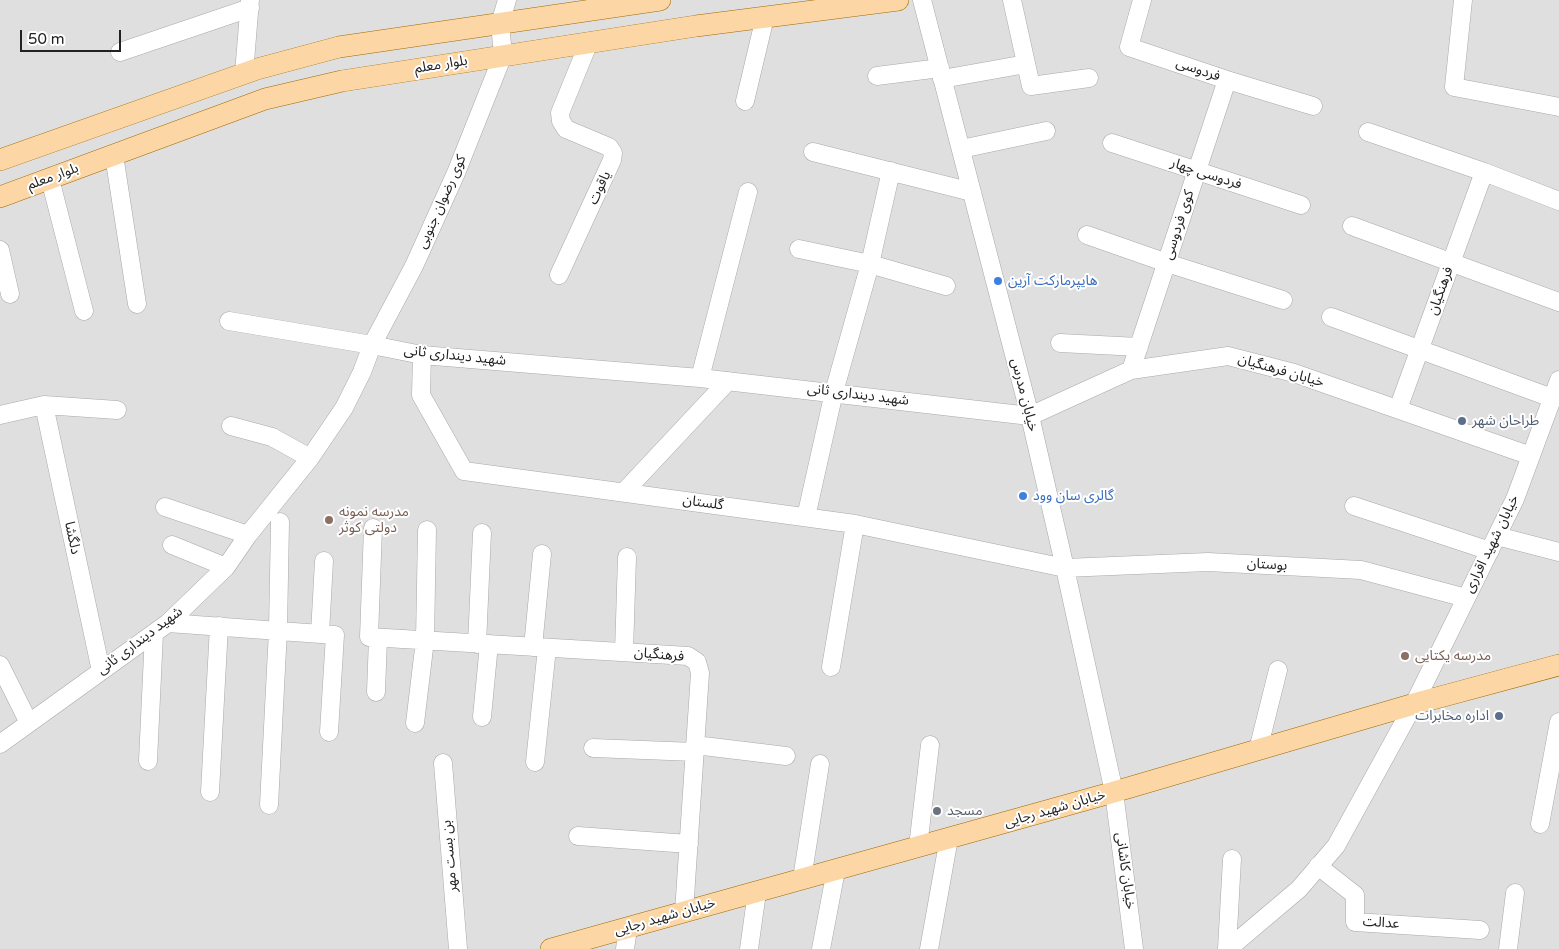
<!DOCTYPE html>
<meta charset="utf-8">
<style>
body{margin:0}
#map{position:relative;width:1559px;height:949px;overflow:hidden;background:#f2efe9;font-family:"Varela Round",sans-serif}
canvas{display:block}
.scale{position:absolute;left:20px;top:30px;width:101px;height:22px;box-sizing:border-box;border:2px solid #222;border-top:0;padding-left:6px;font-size:15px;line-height:18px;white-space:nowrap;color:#222;-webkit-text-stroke:4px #fff;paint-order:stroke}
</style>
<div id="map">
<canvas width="1559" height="949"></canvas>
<div class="scale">50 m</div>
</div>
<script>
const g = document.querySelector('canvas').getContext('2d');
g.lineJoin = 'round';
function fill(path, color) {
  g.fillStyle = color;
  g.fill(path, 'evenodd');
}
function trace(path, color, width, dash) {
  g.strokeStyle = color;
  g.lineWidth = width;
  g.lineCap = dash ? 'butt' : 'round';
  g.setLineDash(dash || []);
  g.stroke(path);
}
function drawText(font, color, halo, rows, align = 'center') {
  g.font = font + ' "Varela Round","Noto Sans Arabic",sans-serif';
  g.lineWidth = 4;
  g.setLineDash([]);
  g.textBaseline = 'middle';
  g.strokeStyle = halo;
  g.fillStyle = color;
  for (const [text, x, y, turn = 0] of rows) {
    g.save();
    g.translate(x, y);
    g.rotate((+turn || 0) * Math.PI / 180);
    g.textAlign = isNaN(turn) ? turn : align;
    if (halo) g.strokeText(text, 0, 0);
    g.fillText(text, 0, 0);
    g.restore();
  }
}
const residential = new Path2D(`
 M 0,0 L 1559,0 L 1559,949 L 0,949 Z`);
const minor = new Path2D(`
 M 922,0 L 1030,416 L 1065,568 L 1114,792 L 1134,949
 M 1012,0 L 1031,86 L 1089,78
 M 1142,0 L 1129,47 L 1227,80 L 1313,106
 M 1463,0 L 1454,87 L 1559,107
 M 120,52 L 250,8
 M 244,74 L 250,0
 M 877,76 L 940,68
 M 942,79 L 1026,64
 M 745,101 L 765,17
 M 1368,132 L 1484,172 L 1559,201
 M 1112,143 L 1301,205
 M 961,149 L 1046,131
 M 813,152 L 972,192
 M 114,155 L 137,304
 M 50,179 L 84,311
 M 1352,226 L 1559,302
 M 1087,235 L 1167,263 L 1283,300
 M 799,249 L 870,264 L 946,286
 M 0,250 L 10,294
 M 559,275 L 612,160 L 613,153 L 609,147 L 566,129 L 561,121 L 560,113 L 589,42
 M 1331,317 L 1552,398
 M 229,321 L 372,345 L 422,355 L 700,378 L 1030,416 L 1131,370 L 1228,356 L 1294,373 L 1531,456
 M 1060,343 L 1139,347
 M 422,355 L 421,395 L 464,471 L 855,524 L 1065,568 L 1208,562 L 1361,570 L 1466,598
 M 1131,370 L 1227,80
 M 700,378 L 748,192
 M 44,405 L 101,671
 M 1398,409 L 1484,172
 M 0,415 L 44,405 L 117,410
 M 231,426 L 272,437 L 310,458
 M 624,492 L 728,381
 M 1354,506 L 1490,551
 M 165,507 L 248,535
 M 806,517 L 834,392 L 870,264 L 891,171
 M 373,528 L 369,637 L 688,656 L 697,662 L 700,673 L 684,912
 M 1497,536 L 1559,552
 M 172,545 L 226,567
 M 168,623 L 335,635 L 329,732
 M 320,633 L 324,561
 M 477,644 L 482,533
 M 533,647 L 542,554
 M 624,652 L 627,557
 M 0,665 L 29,723
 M 831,667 L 855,524
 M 376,692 L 378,638
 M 482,717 L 489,644
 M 415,723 L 425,640 L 427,530
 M 0,744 L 168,623 L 226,567 L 248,535 L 310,458 L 344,408 L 362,372 L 372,345 L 414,266 L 456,173 L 503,55 L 500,24 L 507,0
 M 695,745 L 786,756
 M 593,748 L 695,752
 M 1258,750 L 1278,670
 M 148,761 L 154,633
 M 535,762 L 547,648
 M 443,763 L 458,949
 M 210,792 L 219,626
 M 269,805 L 278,630 L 280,522
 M 1540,824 L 1559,722
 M 578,836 L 689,844
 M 918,847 L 930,745
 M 1318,866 L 1355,895 L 1355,922 L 1480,930
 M 802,879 L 820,764
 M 625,949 L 628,928
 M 749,949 L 757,892
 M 821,949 L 836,870
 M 929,949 L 949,838
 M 1227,949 L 1232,859
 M 1228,949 L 1299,889 L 1336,846 L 1414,704 L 1515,499 L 1559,380
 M 1508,949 L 1515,893`);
const major = new Path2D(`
 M 0,160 L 257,69 L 339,47 L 660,0
 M 0,197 L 265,99 L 342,81 L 696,26 L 898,0
 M 551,949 L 1114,792 L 1414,704 L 1559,665`);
const markers = [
 [998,281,5,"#3f7fe0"],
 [1462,421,5,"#5c6f8a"],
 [1023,496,5,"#3f7fe0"],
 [329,520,5,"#8d6e63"],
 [1405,656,5,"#8d6e63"],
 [1499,716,5,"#5c6f8a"],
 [937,811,5,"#6b7280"]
];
const streetNames = [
 ["بلوار معلم",441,65,-9],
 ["فردوسی",1198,70,19],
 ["فردوسی چهار",1206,174,18],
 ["بلوار معلم",53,177,-20],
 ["یاقوت",600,188,-65],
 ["کوی رضوان جنوبی",442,202,-66],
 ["کوی فردوسی",1179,225,-72],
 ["فرهنگیان",1441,291,-70],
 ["شهید دینداری ثانی",455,356,6],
 ["خیابان فرهنگیان",1281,371,16],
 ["شهید دینداری ثانی",858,395,7],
 ["خیابان مدرس",1024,395,76],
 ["گلستان",703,503,8],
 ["دلگشا",72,538,78],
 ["خیابان شهید اقراری",1492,544,-64],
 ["بوستان",1267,565,3],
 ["شهید دینداری ثانی",140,641,-37],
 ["فرهنگیان",659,655,5],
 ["خیابان شهید رجایی",1055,809,-16],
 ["بن بست مهر",450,856,-95],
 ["خیابان کاشانی",1125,871,82],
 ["خیابان شهید رجایی",665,917,-16],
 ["عدالت",1381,923,4]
];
const shopNames = [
 ["هایپرمارکت آرین",1008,281],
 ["گالری سان وود",1033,496]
];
const serviceNames = [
 ["طراحان شهر",1472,421],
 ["اداره مخابرات",1489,716,"right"]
];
const educationNames = [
 ["مدرسه نمونه",339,512],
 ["دولتی کوثر",339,528],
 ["مدرسه یکتایی",1415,656]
];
const worshipNames = [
 ["مسجد",947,811]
];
fill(residential, '#e0dfdf');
trace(minor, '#a9a9a9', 19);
trace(major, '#a06b00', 22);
trace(minor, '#fff', 18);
trace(major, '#fcd6a4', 21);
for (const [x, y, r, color] of markers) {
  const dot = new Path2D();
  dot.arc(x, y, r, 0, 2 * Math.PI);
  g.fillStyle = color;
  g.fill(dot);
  trace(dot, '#fff', 2);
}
drawText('14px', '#222', '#fff', streetNames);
drawText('14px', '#366cbe', '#fff', shopNames, 'left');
drawText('14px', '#4e5e75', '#fff', serviceNames, 'left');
drawText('14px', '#785e54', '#fff', educationNames, 'left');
drawText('14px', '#5b616d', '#fff', worshipNames, 'left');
</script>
